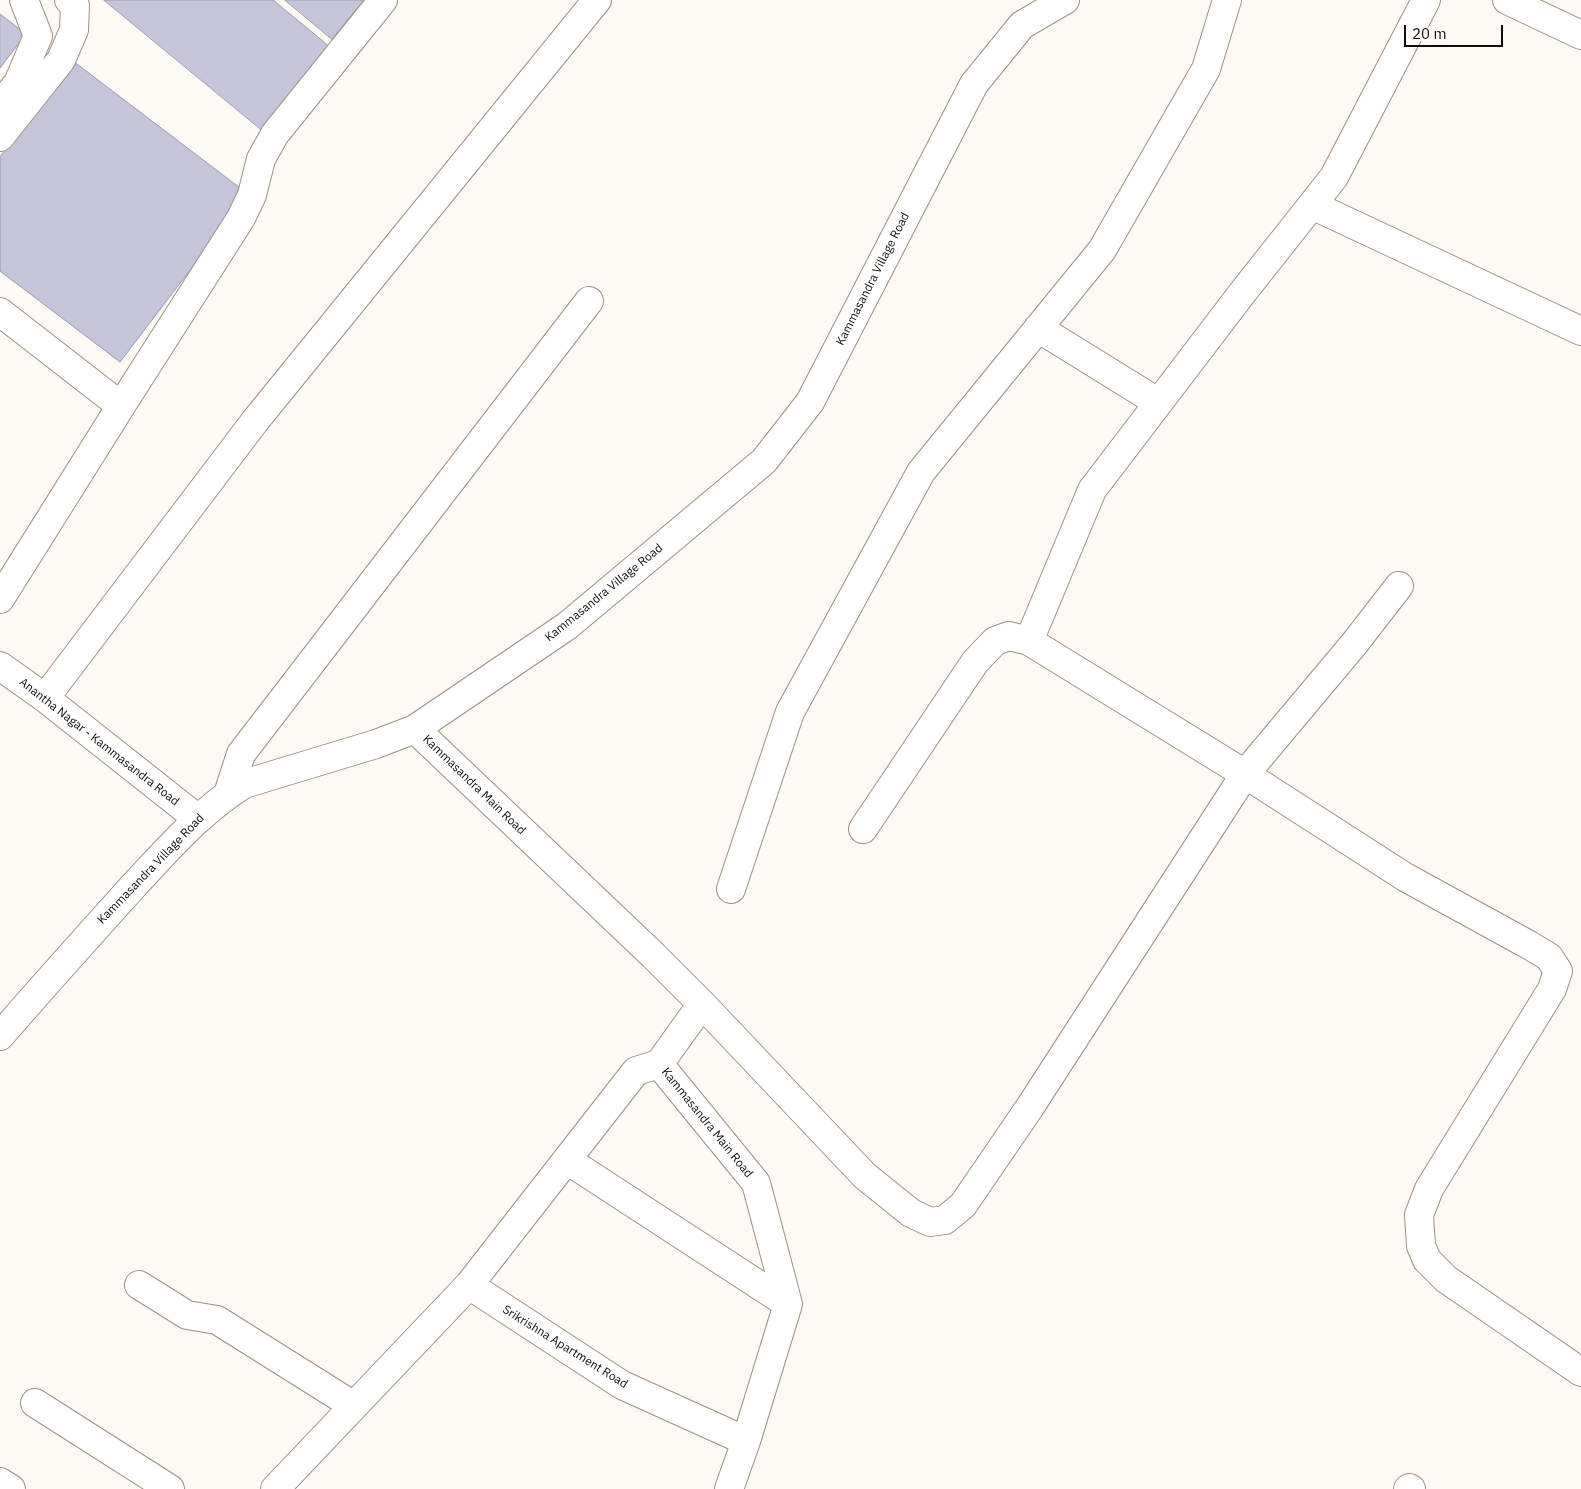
<!DOCTYPE html>
<style>
body{margin:0}
#map{position:relative;width:1581px;height:1489px;overflow:hidden;background:#fdfaf6;font-family:"IBM Plex Sans",sans-serif}
canvas{display:block}
.scale{position:absolute;left:1404px;top:25px;width:99px;height:22px;box-sizing:border-box;border:2px solid #110c06;border-top:0;padding-left:6px;font-size:15px;line-height:18px;white-space:nowrap;color:#110c06;-webkit-text-stroke:4px #fff;paint-order:stroke}
</style>
<div id="map">
<canvas width="1581" height="1489"></canvas>
<div class="scale">20 m</div>
</div>
<script>
const g = document.querySelector('canvas').getContext('2d');
g.lineJoin = 'round';
function fill(path, color) {
  g.fillStyle = color;
  g.fill(path, 'evenodd');
}
function trace(path, color, width, dash) {
  g.strokeStyle = color;
  g.lineWidth = width;
  g.lineCap = dash ? 'butt' : 'round';
  g.setLineDash(dash || []);
  g.stroke(path);
}
function drawText(font, color, halo, rows, align = 'center') {
  g.font = font + ' "IBM Plex Sans",sans-serif';
  g.lineWidth = 4;
  g.setLineDash([]);
  g.textBaseline = 'middle';
  g.strokeStyle = halo;
  g.fillStyle = color;
  for (const [text, x, y, turn = 0] of rows) {
    g.save();
    g.translate(x, y);
    g.rotate((+turn || 0) * Math.PI / 180);
    g.textAlign = isNaN(turn) ? turn : align;
    if (halo) g.strokeText(text, 0, 0);
    g.fillText(text, 0, 0);
    g.restore();
  }
}
const building = new Path2D(`
 M 104,0 L 273,0 L 330,47 L 262,130 Z
 M 285,0 L 364,0 L 332,39 Z
 M 0,14 L 26,34 L 0,68 Z
 M 73,61 L 248,194 L 120,362 L 0,271 L 0,157 Z`);
const minor = new Path2D(`
 M 1507,0 L 1581,35
 M 0,105 L 18,83 L 38,36 L 24,0
 M 0,137 L 61,60 L 74,30 L 75,6 L 69,0
 M 1312,205 L 1581,331
 M 0,312 L 121,406 L 0,599
 M 1038,328 L 1151,398 L 1157,404
 M 121,406 L 241,218 L 252,195 L 261,159 L 275,134 L 383,0
 M 1029,641 L 1092,490 L 1243,292 L 1334,177 L 1426,0
 M 0,666 L 45,698 L 198,819
 M 45,698 L 255,421 L 597,0
 M 415,729 L 654,956 L 702,1004 L 659,1064 L 756,1183 L 788,1304 L 746,1441 L 729,1489
 M 228,794 L 241,754 L 589,301
 M 863,829 L 975,662 L 995,641 L 1009,636 L 1029,641 L 1245,774 L 1354,644 L 1399,586
 M 731,889 L 790,712 L 921,472 L 1102,250 L 1206,69 L 1227,0
 M 702,1004 L 865,1176 L 911,1213 L 930,1222 L 945,1220 L 963,1205 L 1030,1107 L 1245,774 L 1405,877 L 1529,945 L 1549,957 L 1558,971 L 1552,989 L 1429,1189 L 1419,1215 L 1421,1246 L 1427,1260 L 1446,1279 L 1581,1372
 M 0,1036 C 45,984 91,933 137,882 C 170,847 202,810 244,784 L 376,744 L 415,729 L 567,626 L 764,461 L 810,402 L 974,84 L 1022,25 L 1065,0
 M 567,1160 L 788,1304
 M 139,1285 L 187,1315 L 217,1320 L 354,1406
 M 469,1285 L 622,1385 L 746,1441
 M 35,1403 L 170,1489
 M 0,1482 L 11,1489
 M 275,1489 L 469,1285 L 636,1071 L 659,1064
 M 1408,1489 L 1409,1488 L 1411,1489`);
const streetNames = [
 ["Kammasandra Village Road",873,279,-63],
 ["Kammasandra Village Road",604,593,-39],
 ["Anantha Nagar - Kammasandra Road",99,742,38],
 ["Kammasandra Main Road",474,785,44],
 ["Kammasandra Village Road",151,869,-46],
 ["Kammasandra Main Road",707,1123,51],
 ["Srikrishna Apartment Road",565,1347,32]
];
fill(building, '#c4c5da');
trace(building, '#999aae', 1);
trace(minor, '#9e8f7e', 30);
trace(minor, '#fff', 28);
drawText('12px', '#110c06', '#fff', streetNames);
</script>
